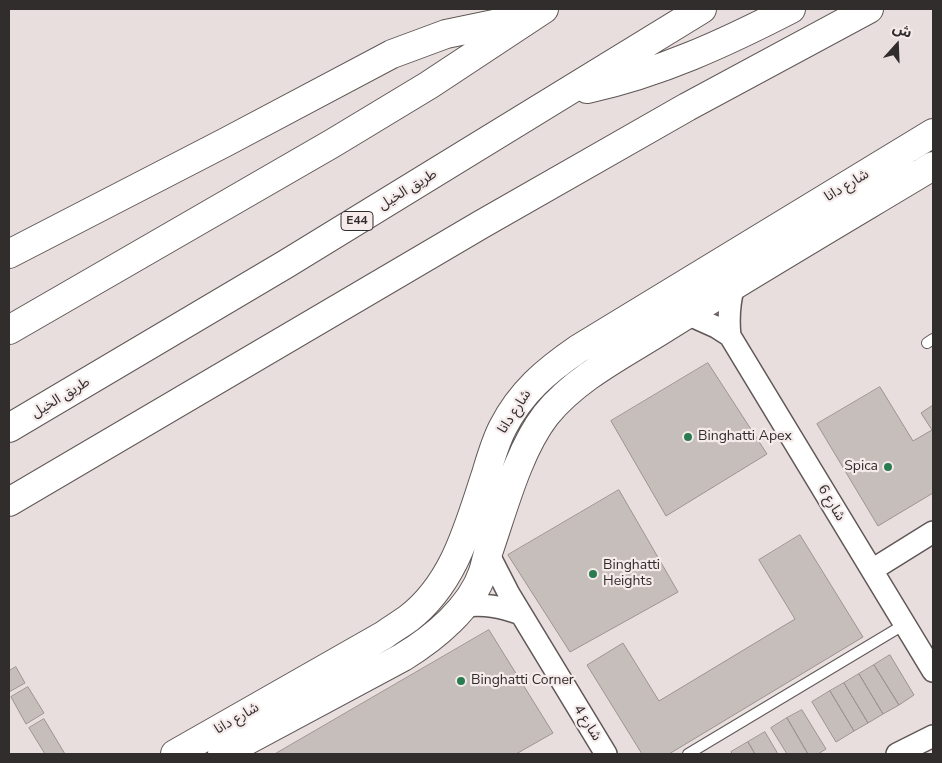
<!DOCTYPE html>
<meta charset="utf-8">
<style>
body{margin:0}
#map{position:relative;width:942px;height:763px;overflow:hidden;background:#e8dedd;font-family:"Nunito Sans","Noto Sans Arabic",sans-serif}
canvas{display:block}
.frame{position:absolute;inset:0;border:10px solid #312d2d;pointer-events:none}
.north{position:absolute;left:872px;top:20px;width:50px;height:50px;-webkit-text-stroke:4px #f5ebea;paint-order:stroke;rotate:20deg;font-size:14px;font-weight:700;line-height:20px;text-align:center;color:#312d2d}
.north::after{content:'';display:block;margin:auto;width:18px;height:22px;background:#312d2d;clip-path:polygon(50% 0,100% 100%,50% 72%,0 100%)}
</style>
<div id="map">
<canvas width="942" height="763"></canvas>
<div class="frame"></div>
<div class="north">ش</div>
</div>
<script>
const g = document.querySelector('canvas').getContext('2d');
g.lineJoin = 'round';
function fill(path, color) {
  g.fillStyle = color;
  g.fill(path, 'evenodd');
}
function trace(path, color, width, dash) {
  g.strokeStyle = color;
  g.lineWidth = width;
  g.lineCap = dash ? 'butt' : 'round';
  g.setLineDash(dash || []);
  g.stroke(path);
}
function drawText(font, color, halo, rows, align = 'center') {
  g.font = font + ' "Nunito Sans","Noto Sans Arabic",sans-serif';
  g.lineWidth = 4.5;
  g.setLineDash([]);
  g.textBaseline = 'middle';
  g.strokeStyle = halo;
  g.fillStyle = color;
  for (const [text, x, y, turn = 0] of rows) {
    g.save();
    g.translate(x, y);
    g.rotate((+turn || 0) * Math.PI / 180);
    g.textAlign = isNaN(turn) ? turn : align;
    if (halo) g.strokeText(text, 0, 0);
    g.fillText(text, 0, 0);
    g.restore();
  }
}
const building = new Path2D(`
 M 708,363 L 767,454 L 666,516 L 611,421 Z
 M 880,387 L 913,441 L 932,430 L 921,413 L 933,405 L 933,493 L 878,526 L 817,424 Z
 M 619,490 L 678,592 L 570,652 L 508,555 Z
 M 800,535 L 863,637 L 669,754 L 642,754 L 587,665 L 623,643 L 659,701 L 795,619 L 759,560 Z
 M 489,630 L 553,733 L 516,754 L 275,754 Z
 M 890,655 L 914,695 L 899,705 L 874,665 Z
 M 874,665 L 899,705 L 883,714 L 859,674 Z
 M 16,667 L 25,683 L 9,692 L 9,671 Z
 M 859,674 L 883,714 L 868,723 L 844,683 Z
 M 844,683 L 868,723 L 854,731 L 830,691 Z
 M 28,687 L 44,713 L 26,724 L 11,697 Z
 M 830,691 L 854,731 L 836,742 L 812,702 Z
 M 802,710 L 826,749 L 818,754 L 808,754 L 787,718 Z
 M 787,718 L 808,754 L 787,754 L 771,728 Z
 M 44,719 L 65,754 L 45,754 L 29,728 Z
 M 765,732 L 778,754 L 755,754 L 748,742 Z
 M 748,742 L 755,754 L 733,754 L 731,752 Z`);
const lane = new Path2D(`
 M 927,343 L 933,339
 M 688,754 L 905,624`);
const street = new Path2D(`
 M 734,285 C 729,303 728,318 730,336 L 933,671
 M 687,314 L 716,327 L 730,336
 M 488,553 L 509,594 L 606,754
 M 872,570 L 933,532
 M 463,606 C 486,604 499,606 521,614
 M 897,754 L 933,736`);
const secondary = new Path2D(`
 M 175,754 L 384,635 C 392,629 401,624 409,618 C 454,583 468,528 485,477 C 490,461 495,442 503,427 C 521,392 546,371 578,349 L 933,133
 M 222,754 L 403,657 C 434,638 471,608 483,572 C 485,566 486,560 488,553 C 503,510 518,451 546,415 C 576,378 622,355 662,330 C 751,274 843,220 933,166`);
const highway = new Path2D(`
 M 587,89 C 660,73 725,43 791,9
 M 9,254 L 226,142 L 392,54 L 446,34 L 499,23 L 520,20
 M 9,330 L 333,143 L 429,85 L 544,9
 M 9,428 L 286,264 L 702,9
 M 9,502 L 482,224 L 687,107 L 869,9`);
const markers = [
 [688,437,5,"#287c4f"],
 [888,467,5,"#287c4f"],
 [593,574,5,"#287c4f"],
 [461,681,5,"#287c4f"]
];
const shields = [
 [357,221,32]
];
const shieldNames = [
 ["E44",357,221]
];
const streetNames = [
 ["شارع دانا",847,186,-31],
 ["طريق الخيل",408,190,-31],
 ["طريق الخيل",61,398,-31],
 ["شارع دانا",515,412,-57],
 ["شارع 6",831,503,59],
 ["شارع دانا",237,719,-30],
 ["شارع 4",587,723,58]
];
const poiNames = [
 ["Binghatti Apex",698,437],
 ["Spica",878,467,"right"],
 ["Binghatti",603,566],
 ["Heights",603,582],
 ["Binghatti Corner",471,681]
];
fill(building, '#c6beba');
trace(building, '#9c9490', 1);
trace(lane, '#605857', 12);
trace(street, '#605857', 24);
trace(secondary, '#605857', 30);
trace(highway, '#605857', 30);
trace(lane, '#fff', 10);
trace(street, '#fff', 21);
trace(secondary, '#fff', 28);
trace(highway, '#fff', 28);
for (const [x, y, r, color] of markers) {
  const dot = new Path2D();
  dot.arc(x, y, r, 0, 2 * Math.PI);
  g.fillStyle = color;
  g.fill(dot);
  trace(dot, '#f5ebea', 2);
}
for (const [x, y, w] of shields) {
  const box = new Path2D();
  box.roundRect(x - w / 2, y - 9.5, w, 19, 4);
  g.fillStyle = '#f5ebea';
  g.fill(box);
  trace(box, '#312d2d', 1);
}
drawText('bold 12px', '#312d2d', null, shieldNames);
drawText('14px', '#312d2d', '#f5ebea', streetNames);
drawText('14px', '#312d2d', '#f5ebea', poiNames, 'left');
</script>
